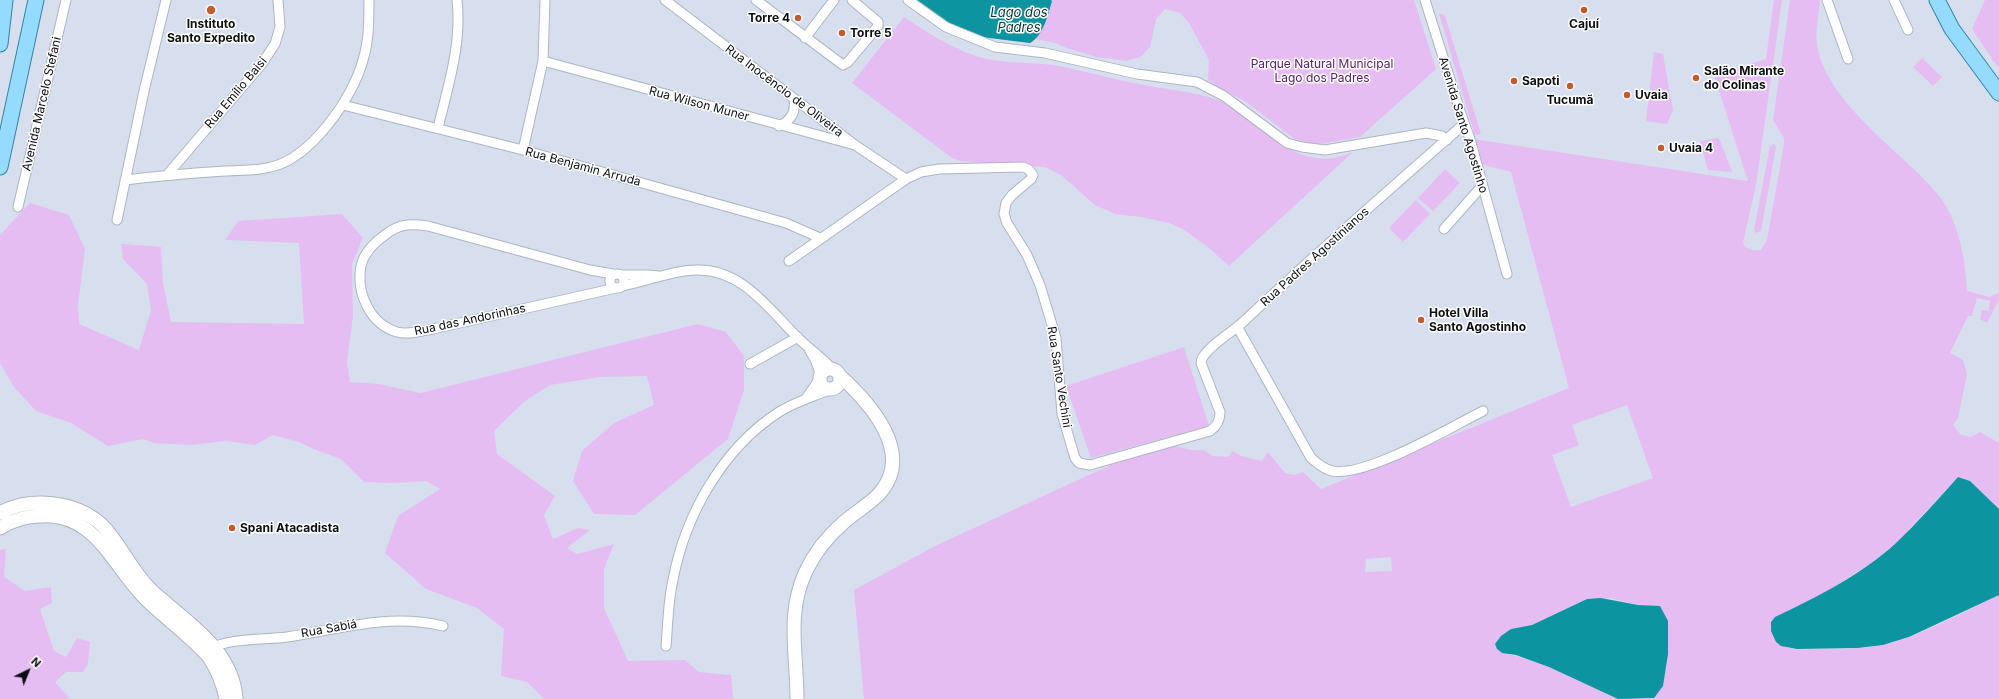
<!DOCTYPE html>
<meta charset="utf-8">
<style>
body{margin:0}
#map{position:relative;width:1999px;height:699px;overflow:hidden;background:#d7dfee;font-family:Inter,sans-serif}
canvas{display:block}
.north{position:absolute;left:8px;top:651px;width:40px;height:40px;-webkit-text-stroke:3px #fff;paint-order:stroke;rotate:43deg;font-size:11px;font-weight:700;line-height:16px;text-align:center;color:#0a0d11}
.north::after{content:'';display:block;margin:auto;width:14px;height:18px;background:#0a0d11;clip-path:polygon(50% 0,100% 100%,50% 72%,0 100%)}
</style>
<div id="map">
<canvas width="1999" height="699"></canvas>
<div class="north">N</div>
</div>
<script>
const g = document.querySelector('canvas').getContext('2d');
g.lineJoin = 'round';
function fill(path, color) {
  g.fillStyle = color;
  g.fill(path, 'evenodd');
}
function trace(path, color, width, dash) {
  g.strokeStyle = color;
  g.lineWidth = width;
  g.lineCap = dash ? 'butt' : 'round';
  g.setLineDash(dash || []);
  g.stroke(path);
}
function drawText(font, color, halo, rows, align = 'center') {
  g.font = font + ' Inter,sans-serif';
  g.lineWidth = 3;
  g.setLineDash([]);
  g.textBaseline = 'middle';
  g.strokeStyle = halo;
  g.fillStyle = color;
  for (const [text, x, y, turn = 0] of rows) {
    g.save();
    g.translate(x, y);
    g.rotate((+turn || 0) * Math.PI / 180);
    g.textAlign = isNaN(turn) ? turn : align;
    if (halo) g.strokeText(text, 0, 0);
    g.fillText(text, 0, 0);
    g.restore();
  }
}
const green = new Path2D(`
 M 909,0 L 1414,0 L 1436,69 L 1360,137 L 1320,144 L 1306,143 L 1293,138 L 1245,101 L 1219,88 L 1208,80 L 1209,60 L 1189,23 L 1180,13 L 1165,9 L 1156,19 L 1150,47 L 1141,57 L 1126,61 L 1097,57 L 1069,49 L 1055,43 L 1036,39 L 1030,43 L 1002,40 Z
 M 1774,0 L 1782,0 L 1756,185 L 1743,243 C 1747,250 1753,251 1761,250 L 1767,240 L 1784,144 L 1784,138 L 1773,120 L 1790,0 L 1820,0 C 1819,14 1815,32 1817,45 C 1825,95 1884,140 1919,174 C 1928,184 1939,194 1946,206 C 1961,233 1965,261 1967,291 L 1989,297 L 1999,293 L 1999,299 L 1987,323 L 1980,319 L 1982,310 L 1989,311 L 1990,301 L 1977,298 L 1972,316 L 1968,316 L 1950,353 L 1963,360 L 1967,374 L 1958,418 L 1953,425 L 1961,435 L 1971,437 L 1980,432 L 1999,443 L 1999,509 L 1970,481 L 1958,477 L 1896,543 L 1871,563 L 1815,599 L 1785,613 L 1770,627 C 1772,635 1780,646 1789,648 C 1797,650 1806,649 1814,649 C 1846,650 1880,649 1910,637 C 1940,625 1970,609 1999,595 L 1999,699 L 1652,699 L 1654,698 L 1660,606 L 1638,605 L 1610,598 L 1587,599 L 1532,625 L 1511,629 L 1502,653 C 1543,660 1581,682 1618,699 L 864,699 L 854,590 L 935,546 L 1128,457 L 1167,444 L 1191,450 L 1204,450 L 1213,456 L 1228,457 L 1233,451 L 1241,456 L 1262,461 L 1268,452 L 1285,473 L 1294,475 L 1303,472 L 1321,489 L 1569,388 L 1511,172 L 1480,164 L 1473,139 L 1748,181 L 1714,75 L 1766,59 ZM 1627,405 L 1634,425 L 1579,445 L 1572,425 ZM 1634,425 L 1653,478 L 1571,507 L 1552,455 ZM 1391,557 L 1392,571 L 1365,572 L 1366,559 Z
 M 1985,0 L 1999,0 L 1999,67 L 1997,66 L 1972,29 Z
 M 1439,13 L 1445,16 L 1481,134 L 1475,136 Z
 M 904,17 C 928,33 954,50 982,58 C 1002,63 1022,62 1042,64 C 1061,65 1080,71 1099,75 C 1117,80 1136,83 1155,87 C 1174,90 1193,92 1212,98 C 1264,115 1290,179 1353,152 L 1229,266 L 1209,248 L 1183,229 L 1169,223 L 1141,217 L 1115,214 L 1095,205 L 1061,175 L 1045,167 L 960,161 L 952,158 L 852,83 Z
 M 1654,52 L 1663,54 L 1673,110 L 1667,124 L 1646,121 Z
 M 1922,58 L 1942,77 L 1933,86 L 1913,67 Z
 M 1719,138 L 1732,172 L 1708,170 L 1700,141 Z
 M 1774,144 L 1776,147 L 1761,231 L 1756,233 L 1754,230 L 1770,146 Z
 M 1445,169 L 1460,183 L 1433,211 L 1418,198 Z
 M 1416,200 L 1430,214 L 1403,242 L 1389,228 Z
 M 30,203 L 69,215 L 85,249 L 78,305 L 79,324 L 139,350 L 151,310 L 147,284 L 123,259 L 121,244 L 161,247 L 163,283 L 171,322 L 304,324 L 299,243 L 225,240 L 238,221 L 342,214 L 363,238 L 352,264 L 353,316 L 347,362 L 350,382 L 379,384 L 420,393 L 698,324 L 726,332 L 744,356 L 744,390 L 728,439 L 635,515 L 594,514 L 573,481 L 582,451 L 614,423 L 654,405 L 647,376 L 600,377 L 550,385 L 524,402 L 494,431 L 497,454 L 555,496 L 544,515 L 553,539 L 578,528 L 590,530 L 567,548 L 577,554 L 614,544 L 604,569 L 604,608 L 628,661 L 685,660 L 699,672 L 731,675 L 733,699 L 544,699 L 527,682 L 501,676 L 504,629 L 477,608 L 426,589 L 385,553 L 398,516 L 440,489 L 426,481 L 392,483 L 364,482 L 341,459 L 316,450 L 299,442 L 273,435 L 255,445 L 226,441 L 191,445 L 154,443 L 143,439 L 108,446 L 71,423 L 36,411 L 14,387 L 0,363 L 0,235 Z
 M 1184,347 L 1209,426 L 1091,458 L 1066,386 Z
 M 6,549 L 4,577 L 25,591 L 51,587 L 52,603 L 40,609 L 54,651 L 66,657 L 77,638 L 90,642 L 88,664 L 83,672 L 66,672 L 55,682 L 70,699 L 0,699 L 0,550 Z`);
const water = new Path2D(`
 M 909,0 L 1051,0 L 1052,1 C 1048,15 1043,36 1030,43 L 973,36 L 959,31 Z
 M 1958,477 L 1970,481 L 1999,509 L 1999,595 L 1909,637 L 1883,645 L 1858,648 L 1797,649 L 1781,646 L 1776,642 L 1771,631 L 1771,622 L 1775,617 C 1817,597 1861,575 1896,543 C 1918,522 1938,499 1958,477 Z
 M 1601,598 L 1638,605 L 1660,606 L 1668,621 L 1668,654 L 1663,686 L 1654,698 L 1618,699 L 1549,667 L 1516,655 L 1502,653 L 1497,649 L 1495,644 L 1501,636 L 1511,629 L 1532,625 L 1587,599 Z`);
const street = new Path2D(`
 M 665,0 L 855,145 L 906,179
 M 756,0 L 843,65 L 848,62 L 878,26 L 878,22 L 852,0
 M 908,0 L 946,27 L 995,47 L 1045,53 L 1137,74 L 1197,82 L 1224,96 L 1287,143 L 1302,147 L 1325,150 L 1426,133 L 1442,136 L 1447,140
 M 1425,0 L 1461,114 L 1470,139 L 1507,274
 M 1827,0 L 1848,59
 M 1894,0 L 1908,30
 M 805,38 L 834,0
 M 543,61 L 855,145
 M 343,105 L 523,150 L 786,223 L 820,238
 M 779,126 C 791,121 796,112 794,99
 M 438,128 C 448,86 462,44 457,0
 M 523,150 L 543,61 L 545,0
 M 167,175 L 261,65 L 275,44 L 280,27 L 278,0
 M 125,180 C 158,176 192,173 225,171 C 240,170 257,171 271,167 C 311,158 353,98 363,60 C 369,41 369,20 369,0
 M 18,207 L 66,0
 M 117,220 L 144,91 L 166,0
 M 1444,229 L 1482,186
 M 789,261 L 906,179 L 921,172 L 939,169 L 1023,167 L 1028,169 L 1033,175 L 1031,179 L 1012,195 L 1006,203 L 1004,214 L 1007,223 L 1027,255 L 1040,285 L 1056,338 L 1062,414 L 1075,458 L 1079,463 L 1090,465 L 1210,431 C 1217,426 1220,421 1220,412 L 1201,363 C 1201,350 1233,332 1243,322 C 1315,254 1390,189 1464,124
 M610 281a7 7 0 1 1 14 0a7 7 0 1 1-14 0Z
 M 613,274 L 590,270 L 428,226 C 421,225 414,224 407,225 C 399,226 391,230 385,235 C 375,242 364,253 361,266 C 356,293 370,324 397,332 C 408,335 422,331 433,329 L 616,288
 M 622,275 L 648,275 L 659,276
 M 622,286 C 645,282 673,270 696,270 C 741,268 769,309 797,337 C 809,349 822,357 833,370
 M 1238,328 L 1311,458 C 1317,463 1323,469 1332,471 C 1365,478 1451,427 1483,411
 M 810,351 L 815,359 L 821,376
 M 750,364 L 798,337
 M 807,397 L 820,378
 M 666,646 C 668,624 668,601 673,580 C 685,515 723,448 779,412 C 795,402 812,397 829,390
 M 210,649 C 228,638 265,640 287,637 C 341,629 388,613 443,626`);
const secondary = new Path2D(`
 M820 379a10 10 0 1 1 20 0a10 10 0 1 1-20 0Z
 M 0,513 C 30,496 76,501 102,525 C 121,544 131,571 151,590 C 184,621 233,648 236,699
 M 0,528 C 13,520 25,516 40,516 C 94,512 111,562 142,595 C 163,617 189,634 209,657 C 218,671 223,683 226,699
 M 797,699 C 797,654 786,613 806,571 C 815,552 827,537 843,523 C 854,513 867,506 878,495 C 917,454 869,402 839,375`);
const primary = new Path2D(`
 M 1937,0 L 1952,29 L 1999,93
 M 0,44 L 5,0
 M 0,167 L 36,0`);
const markers = [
 [211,10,5,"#c25c2d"],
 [1584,10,4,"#c25c2d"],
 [798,18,4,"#c25c2d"],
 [842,33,4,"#c25c2d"],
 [1696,78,4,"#c25c2d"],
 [1514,81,4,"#c25c2d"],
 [1570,86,4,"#c25c2d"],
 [1627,95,4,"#c25c2d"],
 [1661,148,4,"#c25c2d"],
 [1421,320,4,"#c25c2d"],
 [232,528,4,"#c25c2d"]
];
const poiNames = [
 ["Torre 4",790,18,"right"],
 ["Instituto",211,24,"center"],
 ["Santo Expedito",211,38,"center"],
 ["Cajuí",1584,24,"center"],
 ["Torre 5",850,33],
 ["Salão Mirante",1704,71],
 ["do Colinas",1704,85],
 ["Sapoti",1522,81],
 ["Uvaia",1635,95],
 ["Tucumã",1570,100,"center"],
 ["Uvaia 4",1669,148],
 ["Hotel Villa",1429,313],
 ["Santo Agostinho",1429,327],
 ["Spani Atacadista",240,528]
];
const parkNames = [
 ["Parque Natural Municipal",1322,64],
 ["Lago dos Padres",1322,78]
];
const streetNames = [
 ["Rua Inocêncio de Oliveira",784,91,37],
 ["Rua Emílio Baisi",236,93,-50],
 ["Avenida Marcelo Stefani",42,104,-77],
 ["Rua Wilson Muner",699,104,15],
 ["Avenida Santo Agostinho",1463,125,73],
 ["Rua Benjamin Arruda",583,167,15],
 ["Rua Padres Agostinianos",1315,257,-42],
 ["Rua das Andorinhas",470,320,-12],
 ["Rua Santo Vechini",1059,377,81],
 ["Rua Sabiá",329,629,-10]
];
const waterNames = [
 ["Lago dos",1019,13],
 ["Padres",1019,28]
];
fill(green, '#e5bdf2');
fill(water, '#0c95a0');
trace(street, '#acb5c3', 11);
trace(secondary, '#acb5c3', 15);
trace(primary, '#3683a9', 17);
trace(street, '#fff', 9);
trace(secondary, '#fff', 13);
trace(primary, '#95dbfd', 15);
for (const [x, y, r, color] of markers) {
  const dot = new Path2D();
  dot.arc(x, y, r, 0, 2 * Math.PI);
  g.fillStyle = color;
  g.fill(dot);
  trace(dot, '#fff', 1.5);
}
drawText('bold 12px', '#0a0d11', '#fff', poiNames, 'left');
drawText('12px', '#5a206a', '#fff', parkNames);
drawText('12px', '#0a0d11', '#fff', streetNames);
drawText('italic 13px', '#00373c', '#fff', waterNames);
</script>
